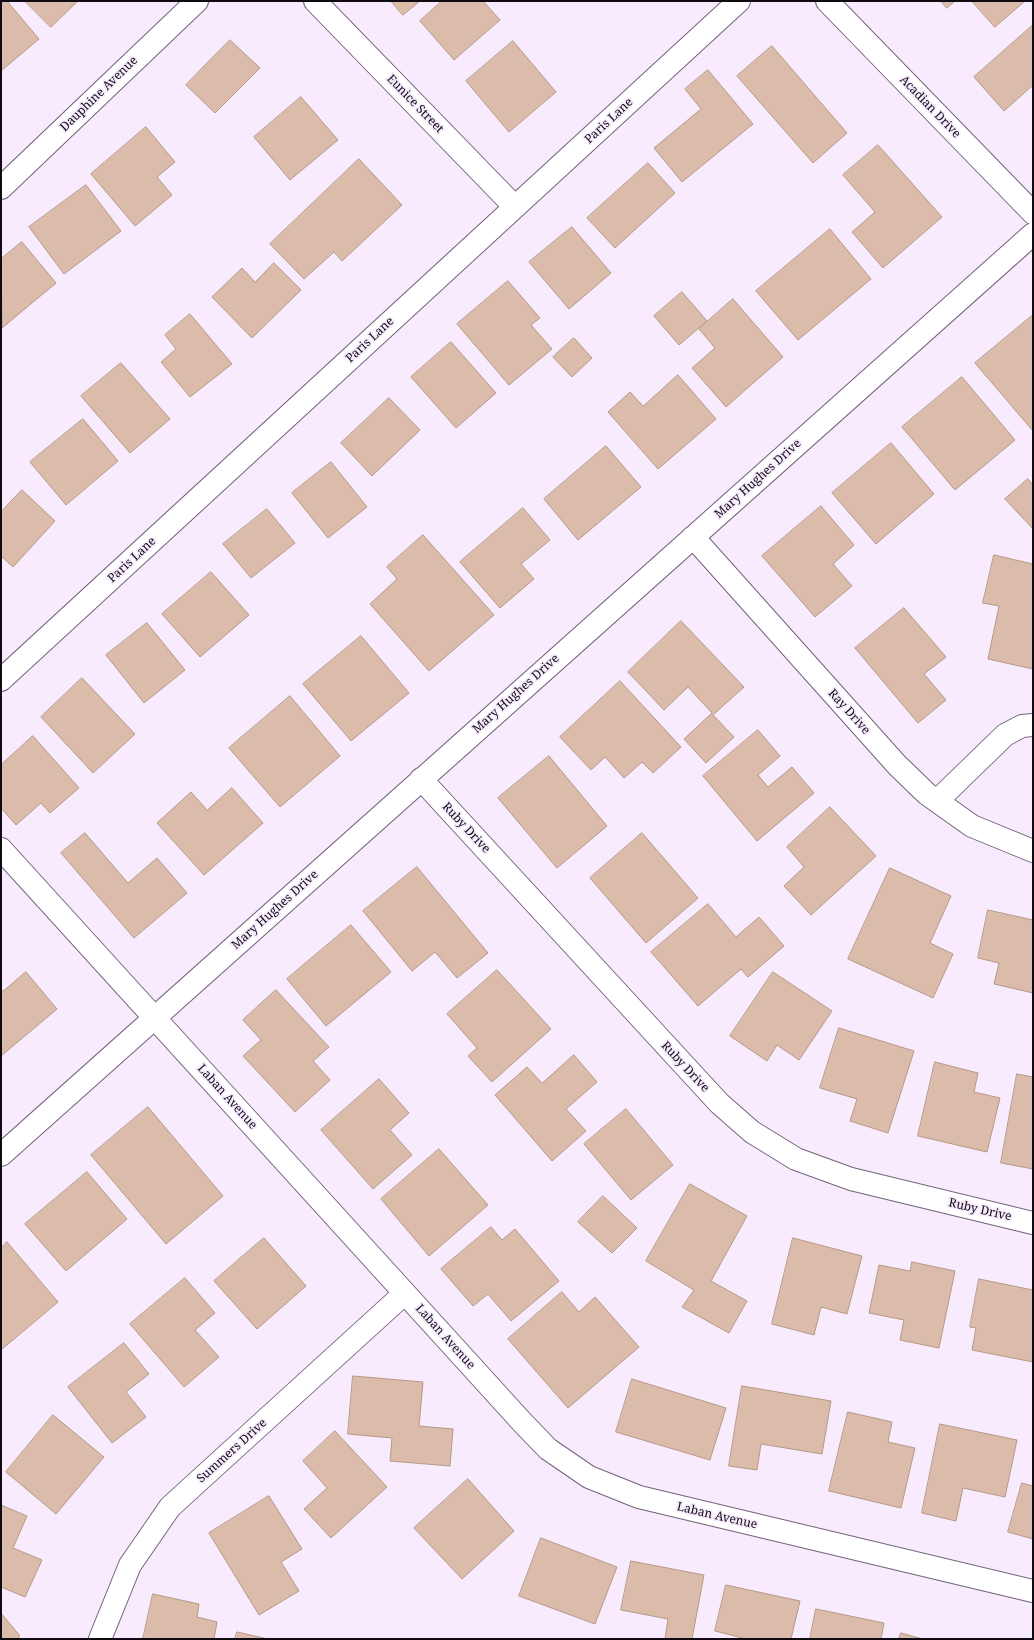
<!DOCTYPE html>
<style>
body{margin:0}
#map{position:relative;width:1034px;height:1640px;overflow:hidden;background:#f7ebfd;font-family:"Noto Serif",serif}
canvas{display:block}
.frame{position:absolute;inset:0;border:2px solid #100a13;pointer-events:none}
</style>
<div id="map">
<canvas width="1034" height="1640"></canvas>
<div class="frame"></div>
</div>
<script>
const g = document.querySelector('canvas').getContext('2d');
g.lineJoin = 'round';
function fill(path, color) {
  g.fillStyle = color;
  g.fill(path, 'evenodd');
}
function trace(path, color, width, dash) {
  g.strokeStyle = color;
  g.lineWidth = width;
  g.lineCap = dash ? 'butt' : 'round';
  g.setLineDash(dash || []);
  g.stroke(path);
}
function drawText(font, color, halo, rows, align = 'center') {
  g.font = font + ' "Noto Serif",serif';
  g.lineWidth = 3.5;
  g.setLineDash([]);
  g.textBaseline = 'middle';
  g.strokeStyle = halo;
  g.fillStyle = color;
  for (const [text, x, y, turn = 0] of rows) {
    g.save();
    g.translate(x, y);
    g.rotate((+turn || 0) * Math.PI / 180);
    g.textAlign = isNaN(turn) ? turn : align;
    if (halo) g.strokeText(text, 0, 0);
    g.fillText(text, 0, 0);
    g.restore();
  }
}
const building = new Path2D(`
 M 1,1 L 7,1 L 39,39 L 1,71 Z
 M 25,1 L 78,1 L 51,27 Z
 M 391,1 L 420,1 L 403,15 Z
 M 442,1 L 483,1 L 500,20 L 454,60 L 420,21 Z
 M 941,1 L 955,1 L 947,8 Z
 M 972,1 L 1025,1 L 995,27 Z
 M 1033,25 L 1033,85 L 1004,111 L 974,77 Z
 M 230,40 L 260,68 L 215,113 L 186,85 Z
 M 513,41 L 556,92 L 509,132 L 466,81 Z
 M 772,46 L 847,133 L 813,163 L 737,76 Z
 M 708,70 L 753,124 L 682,182 L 654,148 L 701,109 L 685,89 Z
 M 301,97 L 338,140 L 290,180 L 254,137 Z
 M 146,127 L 175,162 L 157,177 L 172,195 L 135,226 L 91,174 Z
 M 878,145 L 942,217 L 883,268 L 852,232 L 875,212 L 843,175 Z
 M 359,159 L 402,205 L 342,261 L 334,252 L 304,279 L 270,244 Z
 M 648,163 L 675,193 L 615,248 L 587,218 Z
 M 86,185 L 121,231 L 64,274 L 29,227 Z
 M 572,227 L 611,273 L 569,309 L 529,262 Z
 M 830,229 L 871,279 L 798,340 L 756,291 Z
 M 22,242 L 56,283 L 2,328 L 1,259 Z
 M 274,263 L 301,290 L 252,338 L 212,297 L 242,268 L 255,282 Z
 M 508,281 L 540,318 L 531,325 L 552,349 L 509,385 L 457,324 Z
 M 682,292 L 707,321 L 679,345 L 654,316 Z
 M 733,299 L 783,357 L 726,407 L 692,368 L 715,348 L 699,329 Z
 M 190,314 L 232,364 L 190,397 L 161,362 L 176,349 L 165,335 Z
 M 1033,315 L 1033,431 L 975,363 Z
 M 574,338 L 592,358 L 572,377 L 553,357 Z
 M 451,342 L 496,393 L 456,428 L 411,377 Z
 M 121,363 L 170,419 L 130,453 L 81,396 Z
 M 678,375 L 716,419 L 658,469 L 608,412 L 630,392 L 643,406 Z
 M 962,377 L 1015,440 L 955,490 L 902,427 Z
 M 389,398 L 420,430 L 372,476 L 341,443 Z
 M 83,419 L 118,461 L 66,505 L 30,462 Z
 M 891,443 L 934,494 L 876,544 L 832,493 Z
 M 606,446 L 641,487 L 578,540 L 544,499 Z
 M 331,462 L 367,507 L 328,538 L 292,493 Z
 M 1028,479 L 1033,485 L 1033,529 L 1005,499 Z
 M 22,490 L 55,521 L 13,567 L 1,556 L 1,512 Z
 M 821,506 L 854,545 L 833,564 L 852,586 L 815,617 L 762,556 Z
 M 523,508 L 550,540 L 521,564 L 534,579 L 500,608 L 460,562 Z
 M 267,509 L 295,543 L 251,578 L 223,544 Z
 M 423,535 L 494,615 L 429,671 L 370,604 L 397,579 L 387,567 Z
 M 994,555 L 1033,564 L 1033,669 L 988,659 L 999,606 L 983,603 Z
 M 211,572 L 249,615 L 200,657 L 162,614 Z
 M 904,608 L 946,657 L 924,674 L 946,700 L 918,723 L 855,648 Z
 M 681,621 L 744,687 L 713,715 L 734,737 L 706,763 L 684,739 L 712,713 L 688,687 L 664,710 L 628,672 Z
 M 147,623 L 185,670 L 144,703 L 106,655 Z
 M 361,636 L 409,693 L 351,741 L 303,684 Z
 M 82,678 L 135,734 L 93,773 L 41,717 Z
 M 620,681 L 681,747 L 653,773 L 642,762 L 624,778 L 605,757 L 591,770 L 560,737 Z
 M 290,696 L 340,756 L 280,807 L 229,748 Z
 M 758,730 L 780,756 L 758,775 L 768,787 L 792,767 L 814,793 L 757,841 L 703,776 Z
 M 33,736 L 79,788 L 50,813 L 41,803 L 16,825 L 1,808 L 1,765 Z
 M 549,756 L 607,826 L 557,868 L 498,798 Z
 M 232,788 L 263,823 L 204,875 L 157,823 L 191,792 L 207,810 Z
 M 830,807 L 876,856 L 811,915 L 784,886 L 804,867 L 787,847 Z
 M 85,833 L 128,883 L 157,858 L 187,893 L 134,938 L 61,853 Z
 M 642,833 L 698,898 L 646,943 L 590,878 Z
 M 417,867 L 488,953 L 457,978 L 435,952 L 412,971 L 363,911 Z
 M 890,868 L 951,896 L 930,943 L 953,954 L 933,998 L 848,959 Z
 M 708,904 L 736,937 L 759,917 L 784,946 L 748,977 L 741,969 L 698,1006 L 651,952 Z
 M 988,910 L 1033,920 L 1033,993 L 994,984 L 999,963 L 978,958 Z
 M 351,925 L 391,972 L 326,1026 L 287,979 Z
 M 497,970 L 551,1029 L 492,1082 L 468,1056 L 477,1048 L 447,1014 Z
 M 26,972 L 57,1009 L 1,1056 L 1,989 L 3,991 Z
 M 773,972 L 832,1011 L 799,1060 L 777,1045 L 767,1061 L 730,1036 Z
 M 276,990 L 329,1047 L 313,1061 L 330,1080 L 295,1112 L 243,1056 L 261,1040 L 243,1020 Z
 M 839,1028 L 914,1051 L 888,1133 L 850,1121 L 857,1099 L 820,1088 Z
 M 574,1055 L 597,1082 L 566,1109 L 586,1131 L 552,1161 L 495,1095 L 527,1067 L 542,1083 Z
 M 935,1062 L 978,1073 L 974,1092 L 1000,1098 L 987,1152 L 918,1136 Z
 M 1017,1074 L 1033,1077 L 1033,1169 L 1001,1163 Z
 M 379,1079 L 409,1113 L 390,1130 L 412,1155 L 373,1189 L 321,1130 Z
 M 148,1107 L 223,1196 L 166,1244 L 91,1155 Z
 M 626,1109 L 673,1165 L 631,1200 L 584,1144 Z
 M 439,1149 L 488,1205 L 429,1256 L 381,1199 Z
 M 87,1172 L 127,1219 L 66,1271 L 25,1224 Z
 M 690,1184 L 747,1216 L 711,1281 L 747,1301 L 729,1333 L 682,1307 L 694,1290 L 646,1261 Z
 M 603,1196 L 637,1228 L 612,1253 L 578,1222 Z
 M 491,1227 L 502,1240 L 515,1229 L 559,1281 L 511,1321 L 488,1294 L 473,1306 L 441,1269 Z
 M 264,1238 L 306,1286 L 257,1329 L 214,1281 Z
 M 793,1238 L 862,1256 L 847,1314 L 821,1307 L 814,1335 L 772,1324 Z
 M 7,1242 L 58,1302 L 1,1350 L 1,1248 Z
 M 912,1262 L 955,1271 L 939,1348 L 900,1340 L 904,1320 L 869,1313 L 879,1265 L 910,1271 Z
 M 185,1278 L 215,1313 L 195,1330 L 219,1357 L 184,1387 L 130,1324 Z
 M 979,1279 L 1033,1290 L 1033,1362 L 972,1350 L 976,1328 L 970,1327 Z
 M 562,1292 L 579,1312 L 595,1297 L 639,1347 L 568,1408 L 508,1339 Z
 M 124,1343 L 149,1374 L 126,1392 L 146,1417 L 112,1443 L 68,1387 Z
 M 353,1376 L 423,1382 L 419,1426 L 453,1429 L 450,1466 L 390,1461 L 392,1438 L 348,1434 Z
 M 632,1379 L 726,1408 L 710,1460 L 616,1432 Z
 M 742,1386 L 831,1401 L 822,1454 L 761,1444 L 757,1470 L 729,1466 Z
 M 848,1412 L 892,1422 L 888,1442 L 915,1448 L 901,1508 L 829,1491 Z
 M 53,1415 L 104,1457 L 56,1514 L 6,1472 Z
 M 940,1424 L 1017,1440 L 1005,1497 L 963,1488 L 956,1521 L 922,1513 Z
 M 335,1431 L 387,1487 L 331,1538 L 304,1509 L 327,1488 L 303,1461 Z
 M 468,1479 L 514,1531 L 462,1579 L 414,1528 Z
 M 1022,1483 L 1033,1486 L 1033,1539 L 1008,1532 Z
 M 269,1496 L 302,1549 L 281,1562 L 299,1591 L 259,1615 L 209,1533 Z
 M 1,1505 L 27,1516 L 13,1548 L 42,1560 L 25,1597 L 1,1587 Z
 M 541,1538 L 617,1567 L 595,1624 L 519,1596 Z
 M 631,1561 L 704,1575 L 692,1639 L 665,1639 L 668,1619 L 621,1610 Z
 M 726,1585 L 800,1601 L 791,1639 L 746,1639 L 715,1631 Z
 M 153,1594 L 199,1604 L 197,1617 L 217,1622 L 214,1639 L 143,1639 Z
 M 816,1609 L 884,1623 L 881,1639 L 810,1639 Z
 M 1,1613 L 20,1636 L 17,1639 L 1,1639 Z
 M 237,1632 L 268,1639 L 235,1639 Z
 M 901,1633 L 923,1639 L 899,1639 Z`);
const minor = new Path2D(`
 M 315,1 L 515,207
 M 827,1 L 1033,213
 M 1,188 L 197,1
 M 693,537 L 897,765 L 927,794 L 972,826 L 1033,851
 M 1,680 L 739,1
 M 421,779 L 719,1103 L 752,1132 L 796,1159 L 851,1179 L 1033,1223
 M 937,801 L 1005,735 L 1022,726 L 1033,725
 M 1,849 L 522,1422 L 548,1449 L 589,1477 L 639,1497 L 1033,1591
 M 1,1155 L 1033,234
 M 100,1639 L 130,1565 L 170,1507 L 405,1293`);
const streetNames = [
 ["Dauphine Avenue",99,94,-44],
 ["Eunice Street",415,104,46],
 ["Acadian Drive",930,107,46],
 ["Paris Lane",609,121,-43],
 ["Paris Lane",370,340,-43],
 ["Mary Hughes Drive",758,479,-42],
 ["Paris Lane",132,560,-43],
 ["Mary Hughes Drive",516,694,-42],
 ["Ray Drive",849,712,48],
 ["Ruby Drive",466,828,47],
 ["Mary Hughes Drive",275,910,-42],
 ["Ruby Drive",685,1067,47],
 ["Laban Avenue",227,1097,48],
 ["Ruby Drive",980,1210,13],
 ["Laban Avenue",445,1337,48],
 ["Summers Drive",232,1451,-42],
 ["Laban Avenue",717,1516,13]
];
fill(building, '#dbbcaa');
trace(building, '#b69886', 1);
trace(minor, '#74637c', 24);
trace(minor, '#fff', 22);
drawText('12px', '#100a13', '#f7ebfd', streetNames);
</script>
